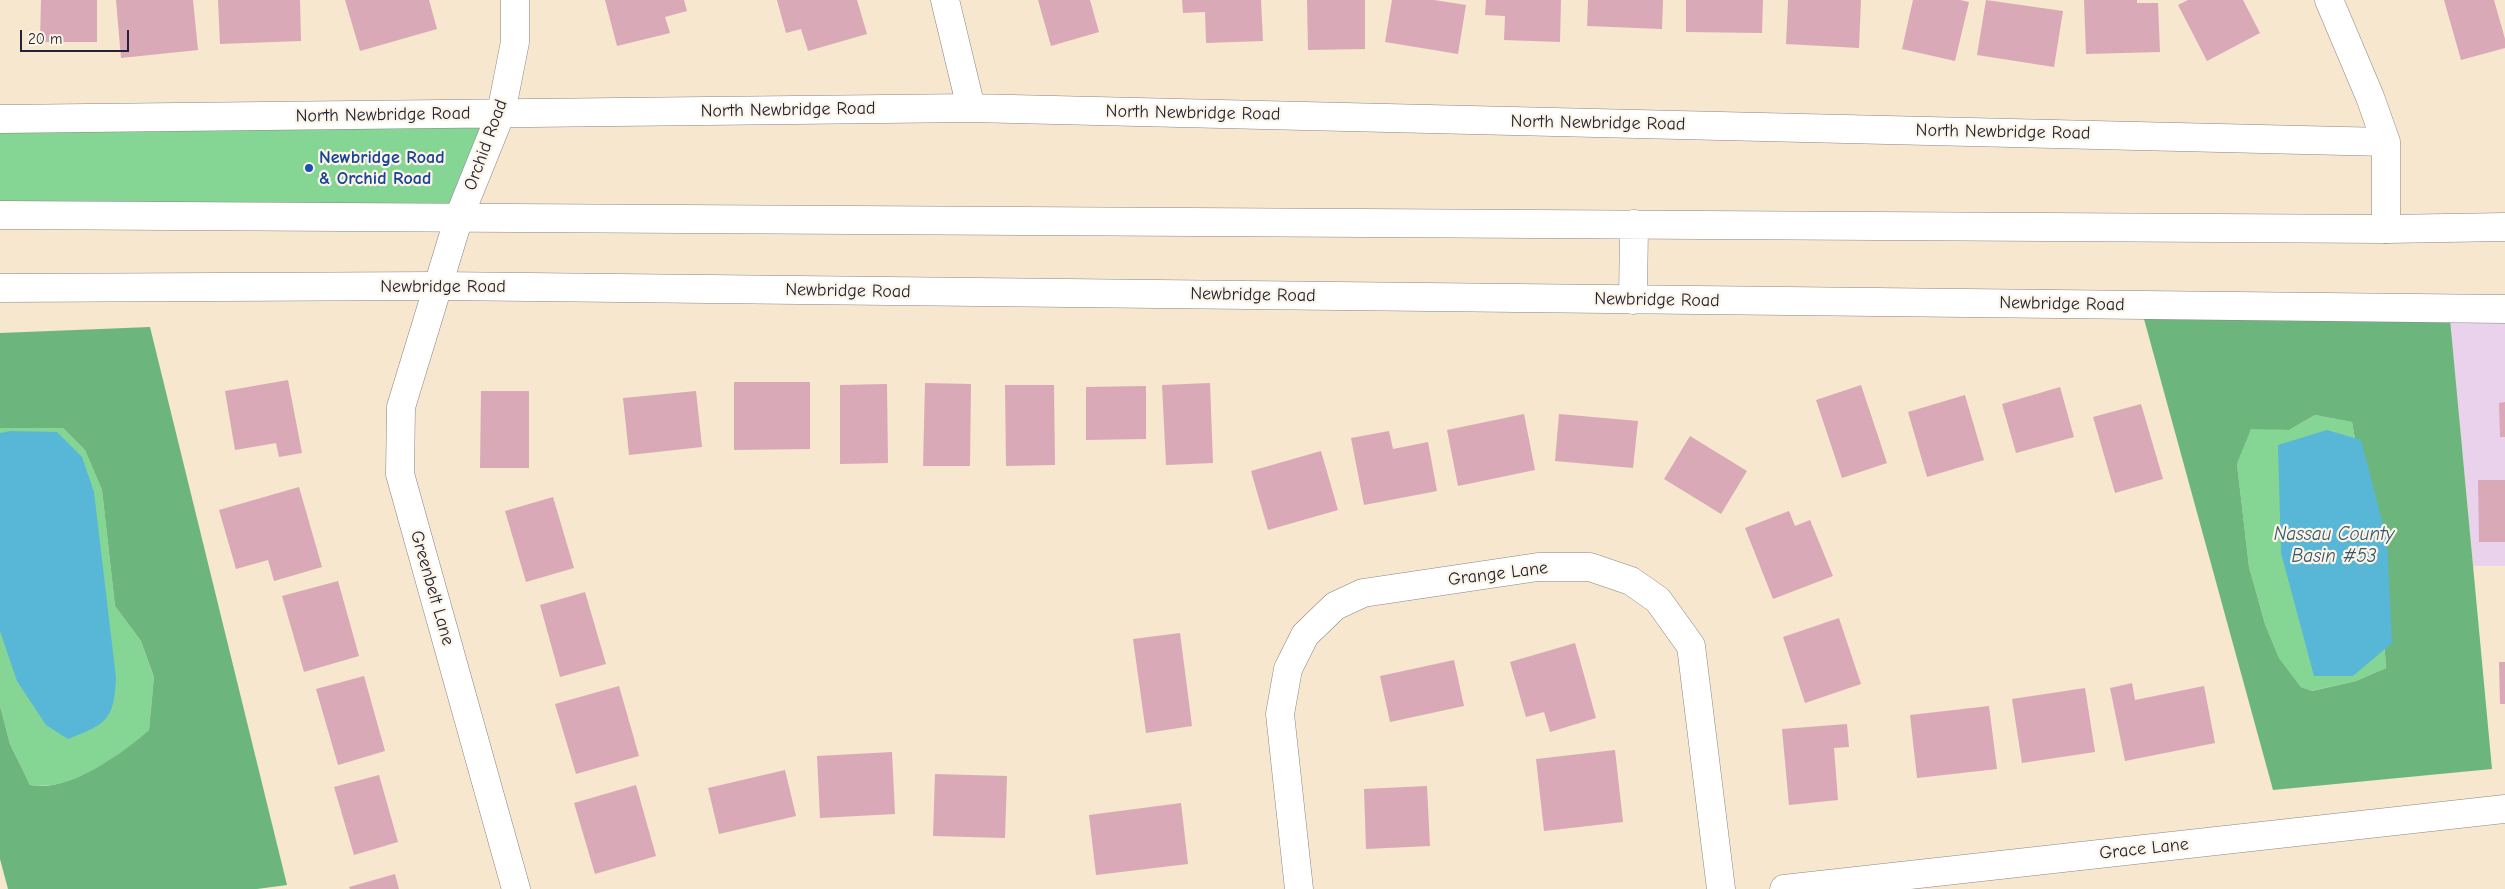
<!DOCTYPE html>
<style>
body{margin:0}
#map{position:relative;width:2505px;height:889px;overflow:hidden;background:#f6e7ce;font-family:"Comic Neue",sans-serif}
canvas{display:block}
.scale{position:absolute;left:20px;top:30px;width:109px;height:22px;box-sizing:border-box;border:2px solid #22223b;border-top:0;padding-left:6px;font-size:15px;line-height:18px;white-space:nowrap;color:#22223b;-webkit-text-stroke:4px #fcf5e5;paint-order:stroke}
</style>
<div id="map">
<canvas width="2505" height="889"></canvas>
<div class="scale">20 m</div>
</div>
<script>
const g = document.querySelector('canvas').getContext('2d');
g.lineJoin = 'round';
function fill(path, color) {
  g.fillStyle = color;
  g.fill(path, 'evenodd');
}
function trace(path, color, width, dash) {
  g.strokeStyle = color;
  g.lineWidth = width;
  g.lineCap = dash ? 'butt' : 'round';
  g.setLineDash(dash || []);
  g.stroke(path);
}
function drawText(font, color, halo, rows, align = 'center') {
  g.font = font + ' "Comic Neue",sans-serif';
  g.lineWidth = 4.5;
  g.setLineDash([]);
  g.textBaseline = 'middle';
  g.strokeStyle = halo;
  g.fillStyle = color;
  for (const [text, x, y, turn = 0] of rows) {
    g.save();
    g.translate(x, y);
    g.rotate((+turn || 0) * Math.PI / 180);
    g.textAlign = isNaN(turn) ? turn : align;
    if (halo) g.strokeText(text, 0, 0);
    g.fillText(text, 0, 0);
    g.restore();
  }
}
const built = new Path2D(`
 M 2450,319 L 2505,322 L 2505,566 L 2473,566 Z`);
const green = new Path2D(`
 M 491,124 L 455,204 L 0,201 L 0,129 Z
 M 2315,415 L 2352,422 L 2380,581 L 2386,668 L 2356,681 L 2311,691 L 2301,687 L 2279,658 L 2265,624 L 2249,567 L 2237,464 L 2251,428 L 2289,430 Z
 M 0,428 L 63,428 L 85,450 L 102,490 L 115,606 L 141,641 L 154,677 L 149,730 C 120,755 71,792 30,785 L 10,744 L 0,706 Z`);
const forest = new Path2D(`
 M 2144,319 L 2450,319 L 2492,769 L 2273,790 ZM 2315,415 L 2352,422 L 2380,581 L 2386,668 L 2356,681 L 2312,691 L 2301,687 L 2279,658 L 2265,624 L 2249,567 L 2237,464 L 2251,429 L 2289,430 Z
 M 150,327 L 287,885 L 257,889 L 8,889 L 0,859 L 0,706 L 10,744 L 30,785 C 69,793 121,754 149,730 L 154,677 L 141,641 L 115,606 L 102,490 L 85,450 L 63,428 L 0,428 L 0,333 Z`);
const water = new Path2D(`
 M 2327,430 L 2361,440 L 2387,540 L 2392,643 L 2353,676 L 2314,676 L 2281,553 L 2278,445 Z
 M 11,431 L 57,432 L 82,457 L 94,492 L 116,678 C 114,721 106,724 68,739 L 46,725 L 17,681 L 0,631 L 0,433 Z`);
const building = new Path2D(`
 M 41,0 L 97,0 L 97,42 L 40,42 Z
 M 116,0 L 193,0 L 198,50 L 121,58 Z
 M 218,0 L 300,0 L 301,41 L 220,44 Z
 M 345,0 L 429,0 L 437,29 L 360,51 Z
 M 605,0 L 684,0 L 687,11 L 665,17 L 670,33 L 617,46 Z
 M 777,0 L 857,0 L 867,34 L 808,51 L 801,29 L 786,33 Z
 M 1038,0 L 1090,0 L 1099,32 L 1051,46 Z
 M 1182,0 L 1261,0 L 1263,41 L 1206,43 L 1205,12 L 1183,13 Z
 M 1307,0 L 1365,0 L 1365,49 L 1308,50 Z
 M 1392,0 L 1434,0 L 1466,5 L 1458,54 L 1385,42 Z
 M 1486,0 L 1561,0 L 1560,42 L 1504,40 L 1505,16 L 1485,15 Z
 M 1588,0 L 1663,0 L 1662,29 L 1587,26 Z
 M 1686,0 L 1763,0 L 1762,33 L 1686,32 Z
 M 1788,0 L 1861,0 L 1859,48 L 1786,44 Z
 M 1913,0 L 1960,0 L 1969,2 L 1955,61 L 1902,49 Z
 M 1986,0 L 2063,11 L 2054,67 L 1977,55 Z
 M 2084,0 L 2137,0 L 2137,3 L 2158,3 L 2160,52 L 2086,54 Z
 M 2188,0 L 2243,0 L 2260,33 L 2207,61 L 2178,5 Z
 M 2444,0 L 2494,0 L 2505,39 L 2505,48 L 2461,60 Z
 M 288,380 L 302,453 L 279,457 L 276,443 L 235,450 L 225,391 Z
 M 734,382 L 810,382 L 810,449 L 734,450 Z
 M 925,383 L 971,384 L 970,466 L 923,466 Z
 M 1210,383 L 1213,463 L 1166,465 L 1162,385 Z
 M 887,384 L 888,463 L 840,464 L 840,385 Z
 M 1005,385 L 1054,385 L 1055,465 L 1006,466 Z
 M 1861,385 L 1887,463 L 1842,478 L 1816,400 Z
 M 1146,386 L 1146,439 L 1086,440 L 1086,387 Z
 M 2060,387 L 2074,437 L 2016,453 L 2002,404 Z
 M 481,391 L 529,391 L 529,468 L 480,468 Z
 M 696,391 L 702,447 L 629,455 L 623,398 Z
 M 1965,395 L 1984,460 L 1927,477 L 1908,412 Z
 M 2505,402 L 2505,437 L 2500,437 L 2499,403 Z
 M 2141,404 L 2163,479 L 2115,493 L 2093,417 Z
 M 1524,414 L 1535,470 L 1458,486 L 1447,430 Z
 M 1559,414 L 1638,421 L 1633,468 L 1555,461 Z
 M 1389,431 L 1393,449 L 1428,442 L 1437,491 L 1364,505 L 1351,438 Z
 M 1690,436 L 1747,471 L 1721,514 L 1664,479 Z
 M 1321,451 L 1338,510 L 1268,530 L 1251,471 Z
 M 2478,480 L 2505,480 L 2505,542 L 2479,542 Z
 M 299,487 L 322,567 L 274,581 L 268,560 L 236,569 L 219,510 Z
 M 553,497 L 574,568 L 526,582 L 505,511 Z
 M 1789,511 L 1795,526 L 1810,520 L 1833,576 L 1773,599 L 1745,528 Z
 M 338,581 L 359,656 L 304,672 L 282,596 Z
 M 585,592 L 606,664 L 560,677 L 540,605 Z
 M 1839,618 L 1861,684 L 1805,703 L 1783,637 Z
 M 1180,633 L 1192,726 L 1146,733 L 1133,639 Z
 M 1575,643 L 1596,718 L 1550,732 L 1544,712 L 1526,717 L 1510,662 Z
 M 1454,660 L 1464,706 L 1390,722 L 1380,676 Z
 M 2499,662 L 2505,662 L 2505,704 L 2500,704 Z
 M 364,676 L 385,751 L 338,765 L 316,689 Z
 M 2132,683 L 2135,700 L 2204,686 L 2215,743 L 2125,761 L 2110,688 Z
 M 619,686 L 639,756 L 576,774 L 555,704 Z
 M 2085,688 L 2095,752 L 2022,763 L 2012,699 Z
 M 1989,706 L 1997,769 L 1917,778 L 1910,715 Z
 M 1847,724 L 1849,747 L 1834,748 L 1838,800 L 1789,805 L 1782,729 Z
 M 1615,750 L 1623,822 L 1544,831 L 1536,759 Z
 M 892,752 L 895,814 L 820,818 L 817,756 Z
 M 785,770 L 796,816 L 719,834 L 708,788 Z
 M 935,774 L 1007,776 L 1005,838 L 933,836 Z
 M 379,775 L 398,842 L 354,855 L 334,787 Z
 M 636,785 L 656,856 L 595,874 L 574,803 Z
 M 1427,786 L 1430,846 L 1366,849 L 1364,789 Z
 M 1181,803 L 1188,864 L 1096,875 L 1089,815 Z
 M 395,874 L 399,889 L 350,889 L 349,887 Z`);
const minor = new Path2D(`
 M 515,0 L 515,42 L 501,113 L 459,217 L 401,407 L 400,474 L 516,889
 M 945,0 L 971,108
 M 2329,0 L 2370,97 L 2386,142 L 2386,229
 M 0,119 L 971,108 L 2386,142
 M 1299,889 L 1280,714 L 1288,669 L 1305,635 L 1335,606 L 1363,593 L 1538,567 L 1590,567 L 1631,581 L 1658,600 L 1691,646 L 1721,889
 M 1784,889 L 2505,809`);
const major = new Path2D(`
 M 0,215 L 2386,229 L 2505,227
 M 0,288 L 439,286 L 2505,309
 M 1633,300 L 1634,224`);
const markers = [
 [309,168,5,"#1a4fb4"]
];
const streetNames = [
 ["North Newbridge Road",788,110,-1],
 ["North Newbridge Road",1193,113,1],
 ["North Newbridge Road",383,115,-1],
 ["North Newbridge Road",1598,123,1],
 ["North Newbridge Road",2003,132,1],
 ["Orchid Road",486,145,-70],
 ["Newbridge Road",443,287],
 ["Newbridge Road",848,291,1],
 ["Newbridge Road",1253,295,1],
 ["Newbridge Road",1657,300,1],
 ["Newbridge Road",2062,304,1],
 ["Grange Lane",1498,574,-7],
 ["Greenbelt Lane",432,588,74],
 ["Grace Lane",2144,849,-6]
];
const transitNames = [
 ["Newbridge Road",319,158],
 ["& Orchid Road",319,179]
];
const waterNames = [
 ["Nassau County",2334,535],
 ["Basin #53",2334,557]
];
fill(built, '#ead1ec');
fill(green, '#85d594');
fill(forest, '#6cb67e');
fill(water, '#58b6d7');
fill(building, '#d9a9b7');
trace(minor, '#8c8484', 29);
trace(major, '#8c8484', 29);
trace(minor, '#fff', 28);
trace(major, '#fff', 28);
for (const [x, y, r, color] of markers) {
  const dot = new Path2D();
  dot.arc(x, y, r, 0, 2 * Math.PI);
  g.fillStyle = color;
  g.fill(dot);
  trace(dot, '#fcf5e5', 2);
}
drawText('18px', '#22223b', '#fcf5e5', streetNames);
drawText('bold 18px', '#164399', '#fcf5e5', transitNames, 'left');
drawText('italic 19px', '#355672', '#fcf5e5', waterNames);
</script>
